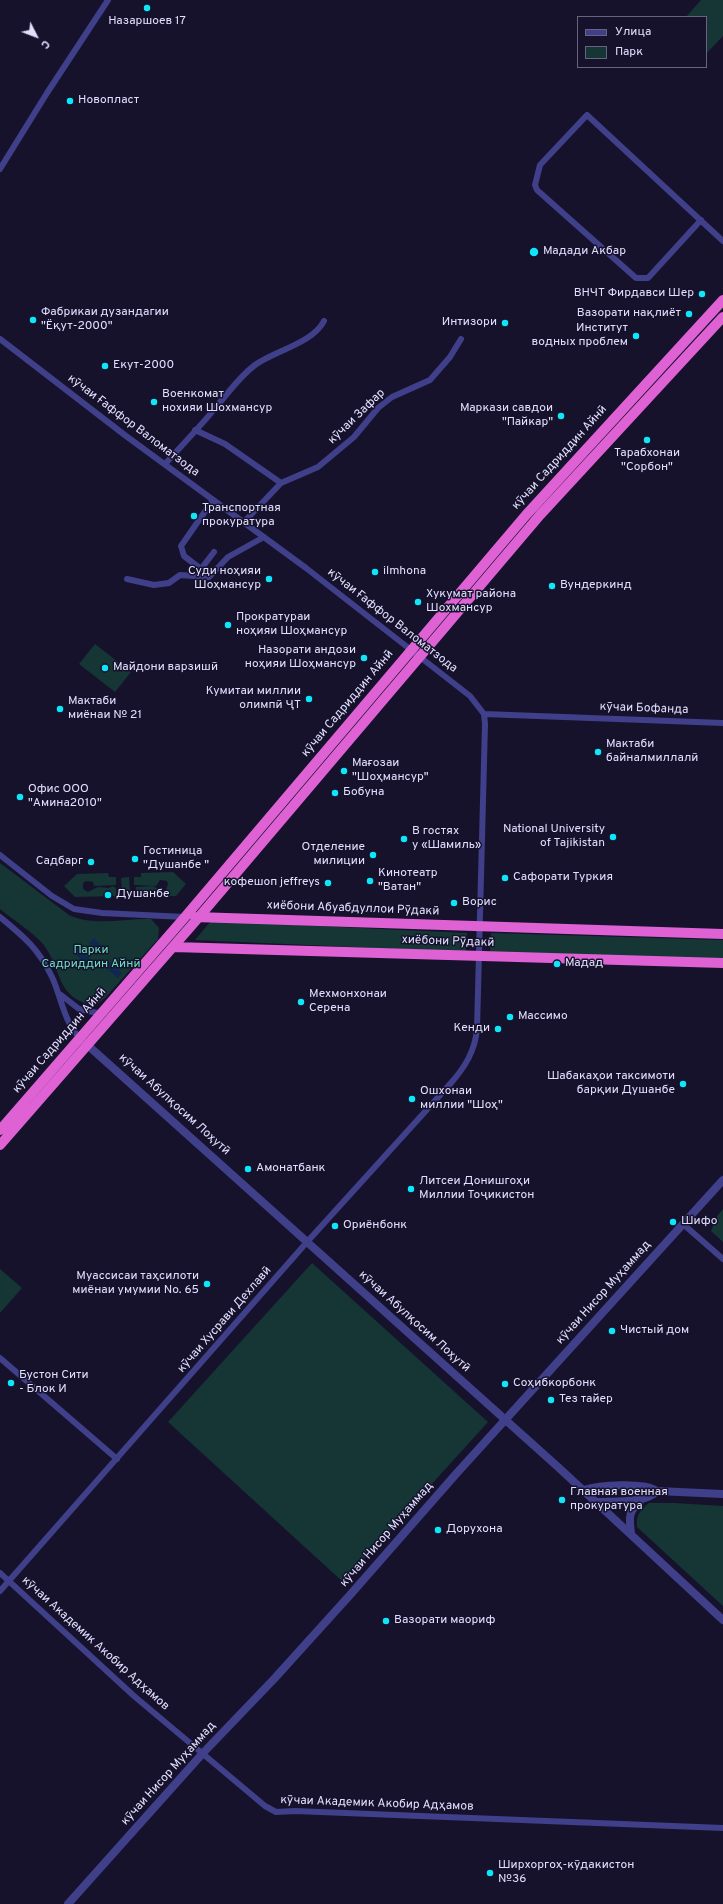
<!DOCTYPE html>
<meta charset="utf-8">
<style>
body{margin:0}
#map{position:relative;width:723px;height:1904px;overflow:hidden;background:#16122c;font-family:Overpass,sans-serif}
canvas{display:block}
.legend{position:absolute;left:577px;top:16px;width:130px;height:52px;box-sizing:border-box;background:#16122c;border:1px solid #686480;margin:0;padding:5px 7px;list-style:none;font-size:12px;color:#e2dffe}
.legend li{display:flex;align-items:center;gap:8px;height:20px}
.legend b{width:20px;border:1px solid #686480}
.north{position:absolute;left:16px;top:16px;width:40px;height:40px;-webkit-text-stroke:3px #16122c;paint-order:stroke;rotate:132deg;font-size:11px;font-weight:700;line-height:16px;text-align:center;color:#e2dffe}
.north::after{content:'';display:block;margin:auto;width:14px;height:18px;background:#e2dffe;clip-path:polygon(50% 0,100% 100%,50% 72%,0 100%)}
</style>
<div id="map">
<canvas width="723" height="1904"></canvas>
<ul class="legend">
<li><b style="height:5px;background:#403f8a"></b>Улица</li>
<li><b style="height:11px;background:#153635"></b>Парк</li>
</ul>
<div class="north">С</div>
</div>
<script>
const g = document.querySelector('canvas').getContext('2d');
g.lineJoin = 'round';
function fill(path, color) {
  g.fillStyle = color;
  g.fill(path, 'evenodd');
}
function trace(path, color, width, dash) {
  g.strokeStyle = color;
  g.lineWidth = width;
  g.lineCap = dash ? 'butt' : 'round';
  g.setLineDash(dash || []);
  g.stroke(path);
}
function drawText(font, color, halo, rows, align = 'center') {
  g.font = font + ' Overpass,sans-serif';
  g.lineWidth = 3;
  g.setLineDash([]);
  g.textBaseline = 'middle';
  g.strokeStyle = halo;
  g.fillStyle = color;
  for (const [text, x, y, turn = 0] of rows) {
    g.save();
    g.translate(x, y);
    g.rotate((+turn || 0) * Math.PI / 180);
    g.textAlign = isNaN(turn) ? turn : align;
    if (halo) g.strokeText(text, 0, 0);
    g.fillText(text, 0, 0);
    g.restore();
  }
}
const green = new Path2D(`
 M 701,0 L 723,0 L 723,36 L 706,54 L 706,17 L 686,17 Z
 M 95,644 L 131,672 L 115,692 L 79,664 Z
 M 0,863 L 69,915 C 94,927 124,918 151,919 L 159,928 L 158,939 L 105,998 L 95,1006 C 55,998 63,970 43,944 C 34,933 12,919 0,909 Z
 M 173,872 L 186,884 L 176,896 L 135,896 L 136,887 L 153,886 L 162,891 L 166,890 L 168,884 L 167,881 L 160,880 L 156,886 L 134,885 L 134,877 L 141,877 L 141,873 Z
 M 108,873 L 109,877 L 116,877 L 116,885 L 94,886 L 93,882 L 86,881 L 83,883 L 83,889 L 88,892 L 98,887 L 109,888 L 113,886 L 116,888 L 116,896 L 75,897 L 64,886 L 77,874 Z
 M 129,877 L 130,892 L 122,893 L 121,878 Z
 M 211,921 L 467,933 L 466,952 L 195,940 Z
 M 491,933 L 723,940 L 723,960 L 490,952 Z
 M 723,1209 L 723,1242 L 711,1231 L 717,1216 Z
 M 312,1263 L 488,1422 L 343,1582 L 168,1422 Z
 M 0,1269 L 22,1288 L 0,1313 Z
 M 649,1503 L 675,1503 L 723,1506 L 723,1606 L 637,1527 C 636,1515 640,1510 649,1503 Z`);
const water = new Path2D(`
 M 94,938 L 105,949 L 100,954 L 89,943 Z
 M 80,950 L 93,962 L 89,967 L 75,954 Z
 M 109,961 L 122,973 L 118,978 L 104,966 Z`);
const minor = new Path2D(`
 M 0,169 L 47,93 L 108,0
 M 701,220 L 648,278 L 636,278 L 537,190 L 535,185 L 540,165 L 587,115 L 723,241
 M 0,339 L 126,436 L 306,568 L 470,696 L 484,714 L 485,724 L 477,1029 C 475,1051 465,1067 451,1083 L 307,1242 L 0,1591
 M 195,430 L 225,444 L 281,483
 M 165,464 C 182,445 200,427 216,407 C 229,392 239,377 255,365 C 274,351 313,343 324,321
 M 213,500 L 181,546 L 184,556 L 201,569 L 214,552
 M 244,522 L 281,483 L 318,467 L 354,437 L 378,408 L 392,397 L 430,380 L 450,357 L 461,339
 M 127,579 L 154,585 L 169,583 L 180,575 L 209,577 L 228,557 L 264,537
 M 484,714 L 723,723
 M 0,855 L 52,896 L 74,909 L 102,913 L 185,917
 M 0,917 C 24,937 38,948 52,977 C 61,996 64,1023 80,1038
 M 61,995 L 79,1009 L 102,1014
 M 683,1224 L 723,1259
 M 0,1358 L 117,1459
 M 0,1573 L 134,1696 L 265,1806 L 276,1812 L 295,1811 L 723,1828`);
const tertiary = new Path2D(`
 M 83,1041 L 558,1467 L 723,1620
 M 584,1490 C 599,1485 644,1482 657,1491 L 723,1494
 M 597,1502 C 613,1501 646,1504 657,1491
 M 631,1534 C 629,1517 628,1512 641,1500
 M 68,1904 L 203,1753 L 274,1679 L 350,1595 L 456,1474 L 723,1180`);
const trunk = new Path2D(`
 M 195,917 L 723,934
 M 173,947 L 723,963
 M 0,1130 L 185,917 L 526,515 L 723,300
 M 0,1145 L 199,917 L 540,515 L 723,317`);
const markers = [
 [147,8,4,"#0fe6f9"],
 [70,101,4,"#0fe6f9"],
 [534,252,5,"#0fe6f9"],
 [702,294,4,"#0fe6f9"],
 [689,314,4,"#0fe6f9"],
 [33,320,4,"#0fe6f9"],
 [505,323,4,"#0fe6f9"],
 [636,336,4,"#0fe6f9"],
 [105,366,4,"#0fe6f9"],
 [154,402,4,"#0fe6f9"],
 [561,416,4,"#0fe6f9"],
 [647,440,4,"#0fe6f9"],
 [194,516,4,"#0fe6f9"],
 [375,572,4,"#0fe6f9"],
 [269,579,4,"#0fe6f9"],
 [552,586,4,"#0fe6f9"],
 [418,602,4,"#0fe6f9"],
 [228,625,4,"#0fe6f9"],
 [364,658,4,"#0fe6f9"],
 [105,668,4,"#0fe6f9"],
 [309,699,4,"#0fe6f9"],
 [60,709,4,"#0fe6f9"],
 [598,752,4,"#0fe6f9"],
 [344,771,4,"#0fe6f9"],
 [335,793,4,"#0fe6f9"],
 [20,797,4,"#0fe6f9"],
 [613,837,4,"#0fe6f9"],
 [404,839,4,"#0fe6f9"],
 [373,855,4,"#0fe6f9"],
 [135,859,4,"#0fe6f9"],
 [91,862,4,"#0fe6f9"],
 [505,878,4,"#0fe6f9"],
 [370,881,4,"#0fe6f9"],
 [328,883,4,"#0fe6f9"],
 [108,895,4,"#0fe6f9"],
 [454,903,4,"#0fe6f9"],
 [557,964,4,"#0fe6f9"],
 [301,1002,4,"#0fe6f9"],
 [510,1017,4,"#0fe6f9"],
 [498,1029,4,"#0fe6f9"],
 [683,1084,4,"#0fe6f9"],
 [412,1099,4,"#0fe6f9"],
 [248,1169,4,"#0fe6f9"],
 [411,1189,4,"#0fe6f9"],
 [673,1222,4,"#0fe6f9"],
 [335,1226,4,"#0fe6f9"],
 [207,1284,4,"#0fe6f9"],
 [612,1331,4,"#0fe6f9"],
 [11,1383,4,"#0fe6f9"],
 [505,1384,4,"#0fe6f9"],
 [551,1400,4,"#0fe6f9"],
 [562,1500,4,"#0fe6f9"],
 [438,1530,4,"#0fe6f9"],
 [386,1621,4,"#0fe6f9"],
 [490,1873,4,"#0fe6f9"]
];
const poiNames = [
 ["Назаршоев 17",147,22,"center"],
 ["Новопласт",78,101],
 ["Мадади Акбар",543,252],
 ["ВНЧТ Фирдавси Шер",694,294,"right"],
 ["Фабрикаи дузандагии",41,313],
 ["\"Ёқут-2000\"",41,327],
 ["Вазорати нақлиёт",681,314,"right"],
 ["Интизори",497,323,"right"],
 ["Институт",628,329,"right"],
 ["водных проблем",628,343,"right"],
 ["Екут-2000",113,366],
 ["Военкомат",162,395],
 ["нохияи Шохмансур",162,409],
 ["Маркази савдои",553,409,"right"],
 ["\"Пайкар\"",553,423,"right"],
 ["Тарабхонаи",647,454,"center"],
 ["\"Сорбон\"",647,468,"center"],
 ["Транспортная",202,509],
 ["прокуратура",202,523],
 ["Суди ноҳияи",261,572,"right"],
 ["Шоҳмансур",261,586,"right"],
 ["ilmhona",383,572],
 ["Вундеркинд",560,586],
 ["Хукумат района",426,595],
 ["Шохмансур",426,609],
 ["Прократураи",236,618],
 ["ноҳияи Шоҳмансур",236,632],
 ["Назорати андози",356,651,"right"],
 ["ноҳияи Шоҳмансур",356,665,"right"],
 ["Майдони варзишӣ",113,668],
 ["Кумитаи миллии",301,692,"right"],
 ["олимпӣ ҶТ",301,706,"right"],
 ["Мактаби",68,702],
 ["миёнаи № 21",68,716],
 ["Мактаби",606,745],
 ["байналмиллалӣ",606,759],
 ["Мағозаи",352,764],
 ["\"Шоҳмансур\"",352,778],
 ["Офис ООО",28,790],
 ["\"Амина2010\"",28,804],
 ["Бобуна",343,793],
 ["National University",605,830,"right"],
 ["of Tajikistan",605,844,"right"],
 ["В гостях",412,832],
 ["у «Шамиль»",412,846],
 ["Отделение",365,848,"right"],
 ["милиции",365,862,"right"],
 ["Гостиница",143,852],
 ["\"Душанбе \"",143,866],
 ["Садбарг",83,862,"right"],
 ["Кинотеатр",378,874],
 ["\"Ватан\"",378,888],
 ["Сафорати Туркия",513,878],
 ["кофешоп jeffreys",320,883,"right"],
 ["Душанбе",116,895],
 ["Ворис",462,903],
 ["Мадад",565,964],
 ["Мехмонхонаи",309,995],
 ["Серена",309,1009],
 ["Массимо",518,1017],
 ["Кенди",490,1029,"right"],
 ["Шабакаҳои таксимоти",675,1077,"right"],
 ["барқии Душанбе",675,1091,"right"],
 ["Ошхонаи",420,1092],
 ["миллии \"Шоҳ\"",420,1106],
 ["Амонатбанк",256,1169],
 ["Литсеи Донишгоҳи",419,1182],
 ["Миллии Тоҷикистон",419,1196],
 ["Шифо",681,1222],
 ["Ориёнбонк",343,1226],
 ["Муассисаи таҳсилоти",199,1277,"right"],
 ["миёнаи умумии No. 65",199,1291,"right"],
 ["Чистый дом",620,1331],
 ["Бустон Сити",19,1376],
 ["- Блок И",19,1390],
 ["Соҳибкорбонк",513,1384],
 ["Тез тайер",559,1400],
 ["Главная военная",570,1493],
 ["прокуратура",570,1507],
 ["Дорухона",446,1530],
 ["Вазорати маориф",394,1621],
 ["Ширхоргоҳ-кӯдакистон",498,1866],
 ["№36",498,1880]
];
const streetNames = [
 ["кӯчаи Зафар",357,417,-44],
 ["кӯчаи Ғаффор Валоматзода",133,426,37],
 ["кӯчаи Садриддин Айнӣ",560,458,-48],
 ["кӯчаи Ғаффор Валоматзода",392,621,38],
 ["кӯчаи Садриддин Айнӣ",348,704,-50],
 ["кӯчаи Бофанда",644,709,2],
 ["хиёбони Абуабдуллои Рӯдакӣ",353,909,2],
 ["хиёбони Рӯдакӣ",448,942,2],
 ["кӯчаи Садриддин Айнӣ",60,1041,-49],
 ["кӯчаи Абулқосим Лоҳутӣ",174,1105,42],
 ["кӯчаи Нисор Муҳаммад",604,1293,-48],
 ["кӯчаи Хусрави Дехлавӣ",225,1320,-49],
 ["кӯчаи Абулқосим Лоҳутӣ",414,1322,42],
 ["кӯчаи Нисор Муҳаммад",387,1535,-49],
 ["кӯчаи Академик Акобир Адҳамов",95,1644,42],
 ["кӯчаи Нисор Муҳаммад",169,1774,-48],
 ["кӯчаи Академик Акобир Адҳамов",377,1804,2]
];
const parkNames = [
 ["Парки",91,951],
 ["Садриддин Айнӣ",91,965]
];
fill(green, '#153635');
fill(water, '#0f284f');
trace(minor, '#403f8a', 6);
trace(tertiary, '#403f8a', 8);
trace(trunk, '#de62d4', 10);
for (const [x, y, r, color] of markers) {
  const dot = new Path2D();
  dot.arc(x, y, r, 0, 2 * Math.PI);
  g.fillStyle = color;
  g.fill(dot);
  trace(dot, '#16122c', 1.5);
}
drawText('12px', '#e2dffe', '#16122c', poiNames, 'left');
drawText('12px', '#e2dffe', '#16122c', streetNames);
drawText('12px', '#6adfbf', '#16122c', parkNames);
</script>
